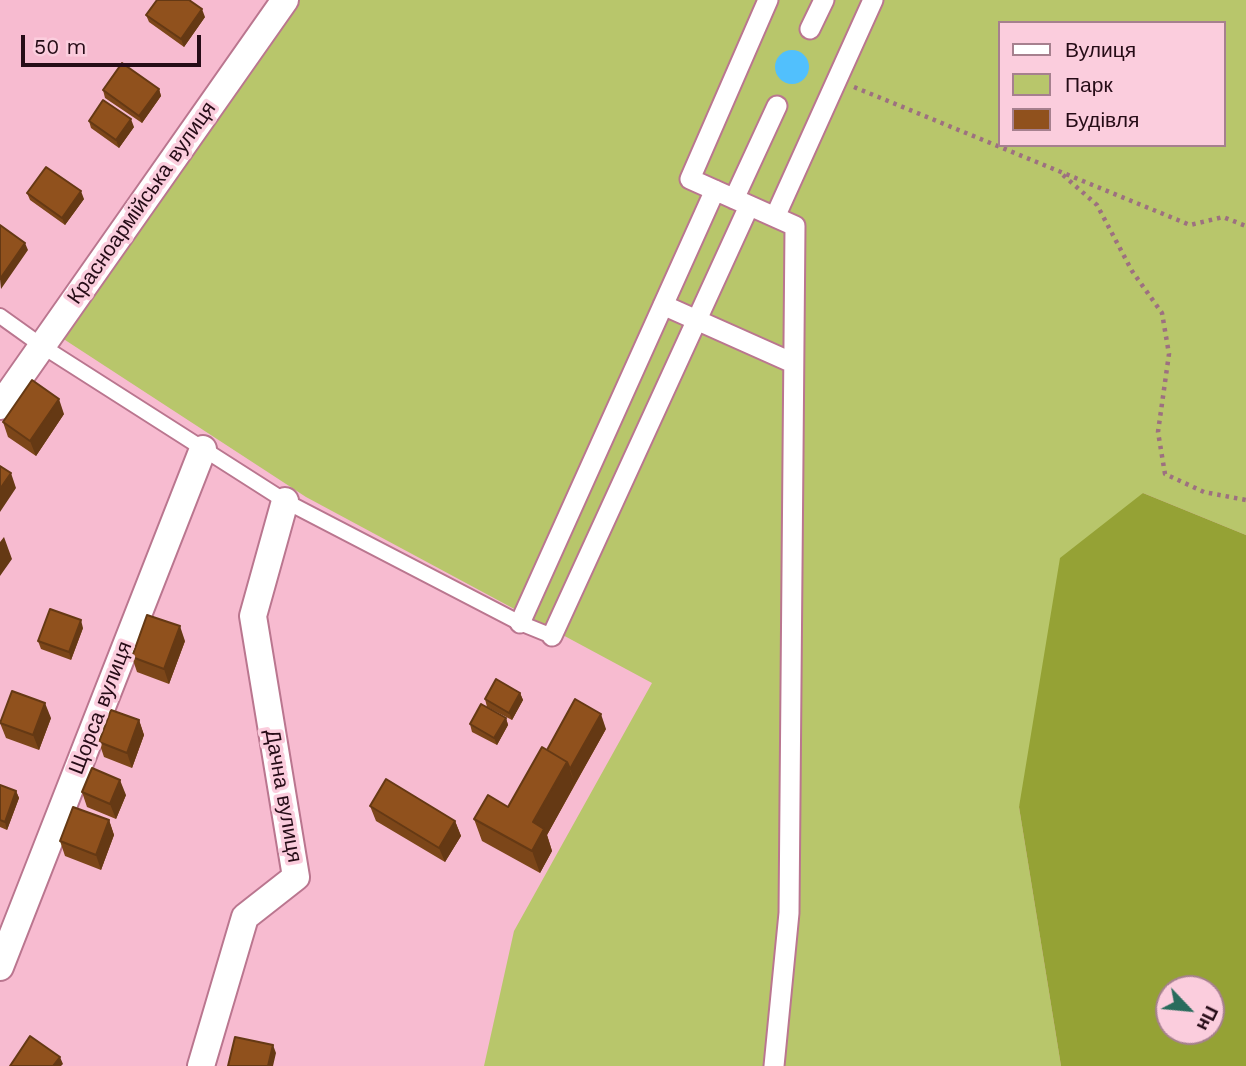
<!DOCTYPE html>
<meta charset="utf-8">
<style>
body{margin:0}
#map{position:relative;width:1246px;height:1066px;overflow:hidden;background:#f7bbd0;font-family:"Work Sans",sans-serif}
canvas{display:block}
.legend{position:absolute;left:998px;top:21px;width:228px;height:126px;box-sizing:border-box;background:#fbcddd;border:2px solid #a6808e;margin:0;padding:9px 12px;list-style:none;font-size:21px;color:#260c17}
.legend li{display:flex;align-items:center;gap:14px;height:35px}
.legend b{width:35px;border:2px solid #a6808e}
.north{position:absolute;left:1155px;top:975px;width:70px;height:70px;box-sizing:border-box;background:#fbcddd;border:2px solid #a6808e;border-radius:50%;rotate:116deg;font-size:19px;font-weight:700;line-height:28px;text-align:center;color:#260c17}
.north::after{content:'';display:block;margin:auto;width:24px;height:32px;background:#296c5d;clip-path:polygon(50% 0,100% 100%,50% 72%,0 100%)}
.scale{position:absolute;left:21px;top:35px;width:180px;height:32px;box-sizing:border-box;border:4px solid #260c17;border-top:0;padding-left:9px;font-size:21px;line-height:24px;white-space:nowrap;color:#260c17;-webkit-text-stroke:5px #fbcddd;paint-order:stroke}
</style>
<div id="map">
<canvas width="1246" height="1066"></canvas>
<ul class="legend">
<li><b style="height:9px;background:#fff"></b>Вулиця</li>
<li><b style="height:19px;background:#b8c66b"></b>Парк</li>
<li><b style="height:19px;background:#90511d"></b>Будівля</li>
</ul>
<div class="north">Пн</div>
<div class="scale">50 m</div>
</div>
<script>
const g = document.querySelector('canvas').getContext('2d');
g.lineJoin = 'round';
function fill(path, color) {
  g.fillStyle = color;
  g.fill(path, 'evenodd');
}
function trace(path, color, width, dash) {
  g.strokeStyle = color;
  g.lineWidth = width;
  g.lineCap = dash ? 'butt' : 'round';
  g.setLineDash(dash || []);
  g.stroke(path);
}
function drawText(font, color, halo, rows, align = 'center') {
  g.font = font + ' "Work Sans",sans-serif';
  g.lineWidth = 7;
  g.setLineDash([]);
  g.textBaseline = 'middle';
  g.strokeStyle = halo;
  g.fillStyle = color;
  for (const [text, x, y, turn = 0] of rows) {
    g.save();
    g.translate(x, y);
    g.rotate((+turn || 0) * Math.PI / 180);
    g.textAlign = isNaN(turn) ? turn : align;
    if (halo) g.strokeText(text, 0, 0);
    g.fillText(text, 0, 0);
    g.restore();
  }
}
const green = new Path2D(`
 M 297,0 L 1246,0 L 1246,535 L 1143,493 L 1019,807 L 1061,1066 L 484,1066 L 514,931 L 652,683 L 306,497 L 62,338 ZM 999,23 L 1223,23 L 1223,145 L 999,145 Z`);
const forest = new Path2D(`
 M 1143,493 L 1246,535 L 1246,1066 L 1061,1066 L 1019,807 L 1060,558 ZM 1169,989 L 1211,989 L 1211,1031 L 1169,1031 Z`);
const water = new Path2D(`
 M775 67a17 17 0 1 1 34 0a17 17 0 1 1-34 0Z`);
const path = new Path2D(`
 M 854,87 L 1190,225 L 1223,217 L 1246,226
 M 1063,175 L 1097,205 L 1132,271 L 1162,313 L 1169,354 L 1158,432 L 1165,474 L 1204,492 L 1246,500`);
const service = new Path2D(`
 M 0,316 L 42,346 L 285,501 L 520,623 L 552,636`);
const pedestrian = new Path2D(`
 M 768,0 L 690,179 L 795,226 L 789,913 L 774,1066
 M 810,29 L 824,0
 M 734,199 L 777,106
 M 775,217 L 873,0
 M 663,305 L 793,363
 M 520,623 L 715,190
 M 552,636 L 749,206`);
const minor = new Path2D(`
 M 0,406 L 285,0
 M 0,967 L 203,449
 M 201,1066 L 245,917 L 296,877 L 253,616 L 285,501`);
const wall = new Path2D(`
 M 146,15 L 205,17 L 184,47 L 149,22 Z
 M 159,89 L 161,96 L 142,123 L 105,98 L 103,90 Z
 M 89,121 L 134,127 L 119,148 L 91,128 Z
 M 27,193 L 84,199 L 65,225 L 30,200 Z
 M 64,414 L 36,456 L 8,437 L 3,422 Z
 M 83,628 L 71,660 L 41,649 L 38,641 Z
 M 185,641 L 169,684 L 137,672 L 132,657 Z
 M 520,693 L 523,700 L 512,720 L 487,707 L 485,699 Z
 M 51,718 L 39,750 L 6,738 L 0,723 Z
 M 506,718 L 508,725 L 497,745 L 472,732 L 470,724 Z
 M 139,720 L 144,735 L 132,768 L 104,757 L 99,742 Z
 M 606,729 L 547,835 L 552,851 L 540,873 L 482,841 L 474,819 L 508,807 L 547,750 Z
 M 0,785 L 16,791 L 19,798 L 7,830 L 0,827 Z
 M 82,792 L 126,795 L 116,819 L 87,807 Z
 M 370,806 L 455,821 L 461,836 L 445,862 L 376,821 Z
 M 109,820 L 114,835 L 101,870 L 65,856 L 60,841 Z`);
const shadedWall = new Path2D(`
 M 202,9 L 205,17 L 184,47 L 181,39 Z
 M 159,89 L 161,96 L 142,123 L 139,116 Z
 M 131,119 L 134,127 L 119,148 L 116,140 Z
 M 81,191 L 84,199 L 65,225 L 62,218 Z
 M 25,243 L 28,250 L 1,289 L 0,279 Z
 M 59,399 L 64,414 L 36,456 L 30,441 Z
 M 11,473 L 16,488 L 0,512 L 0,489 Z
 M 4,537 L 12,559 L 0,576 L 0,542 Z
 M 81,620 L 83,628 L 71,660 L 69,652 Z
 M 180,626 L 185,641 L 169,684 L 164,669 Z
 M 520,693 L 523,700 L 512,720 L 509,713 Z
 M 45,703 L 51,718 L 39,750 L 33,735 Z
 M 601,714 L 606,729 L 575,784 L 570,769 Z
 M 506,718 L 508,725 L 497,745 L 494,738 Z
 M 139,720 L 144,735 L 132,768 L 127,753 Z
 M 567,762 L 575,784 L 547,835 L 552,851 L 540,873 L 532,851 L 533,822 Z
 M 120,780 L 126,795 L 116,819 L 110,804 Z
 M 16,791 L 19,798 L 7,830 L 5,822 Z
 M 109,820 L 114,835 L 101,870 L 96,855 Z
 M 455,821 L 461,836 L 445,862 L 439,848 Z
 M 273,1045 L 276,1053 L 273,1066 L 268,1066 Z
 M 60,1057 L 63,1064 L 61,1066 L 53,1066 Z`);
const building = new Path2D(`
 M 157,0 L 189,0 L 202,9 L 181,39 L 146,15 Z
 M 122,63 L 159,89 L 139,116 L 103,90 Z
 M 103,100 L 131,119 L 116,140 L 89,121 Z
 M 46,167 L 81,191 L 62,218 L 27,193 Z
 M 0,225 L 25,243 L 0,279 Z
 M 32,380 L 59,399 L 30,441 L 3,422 Z
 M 0,466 L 11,473 L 0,489 Z
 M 50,609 L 81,620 L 69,652 L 38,641 Z
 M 147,615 L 180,626 L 164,669 L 132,657 Z
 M 496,679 L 520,693 L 509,713 L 485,699 Z
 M 12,691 L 45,703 L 33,735 L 0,723 Z
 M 575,699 L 601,714 L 570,769 L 567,762 L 547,750 Z
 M 481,704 L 506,718 L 494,738 L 470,724 Z
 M 111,710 L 139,720 L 127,753 L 99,742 Z
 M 542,747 L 567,762 L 533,822 L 544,829 L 532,851 L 474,819 L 488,795 L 508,807 Z
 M 92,768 L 120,780 L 110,804 L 82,792 Z
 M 386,779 L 455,821 L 439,848 L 370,806 Z
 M 0,785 L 16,791 L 5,822 L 0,820 Z
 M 73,807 L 109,820 L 96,855 L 60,841 Z
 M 30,1036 L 60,1057 L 53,1066 L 10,1066 Z
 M 235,1037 L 273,1045 L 268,1066 L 228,1066 Z`);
const streetNames = [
 ["Красноармійська вулиця",142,203,-55],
 ["Щорса вулиця",101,708,-69],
 ["Дачна вулиця",283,796,80]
];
fill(green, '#b8c66b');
fill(forest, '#95a235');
fill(water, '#51c0fd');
trace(service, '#ba768f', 18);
trace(pedestrian, '#ba768f', 23);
trace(minor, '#ba768f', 30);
trace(path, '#9d7080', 4.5, [3.5, 5]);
trace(service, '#fff', 14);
trace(pedestrian, '#fff', 19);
trace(minor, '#fff', 26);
fill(wall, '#7c4619');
fill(shadedWall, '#653914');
fill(building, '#90511d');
trace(building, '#653914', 2);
drawText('21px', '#260c17', '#fbcddd', streetNames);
</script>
